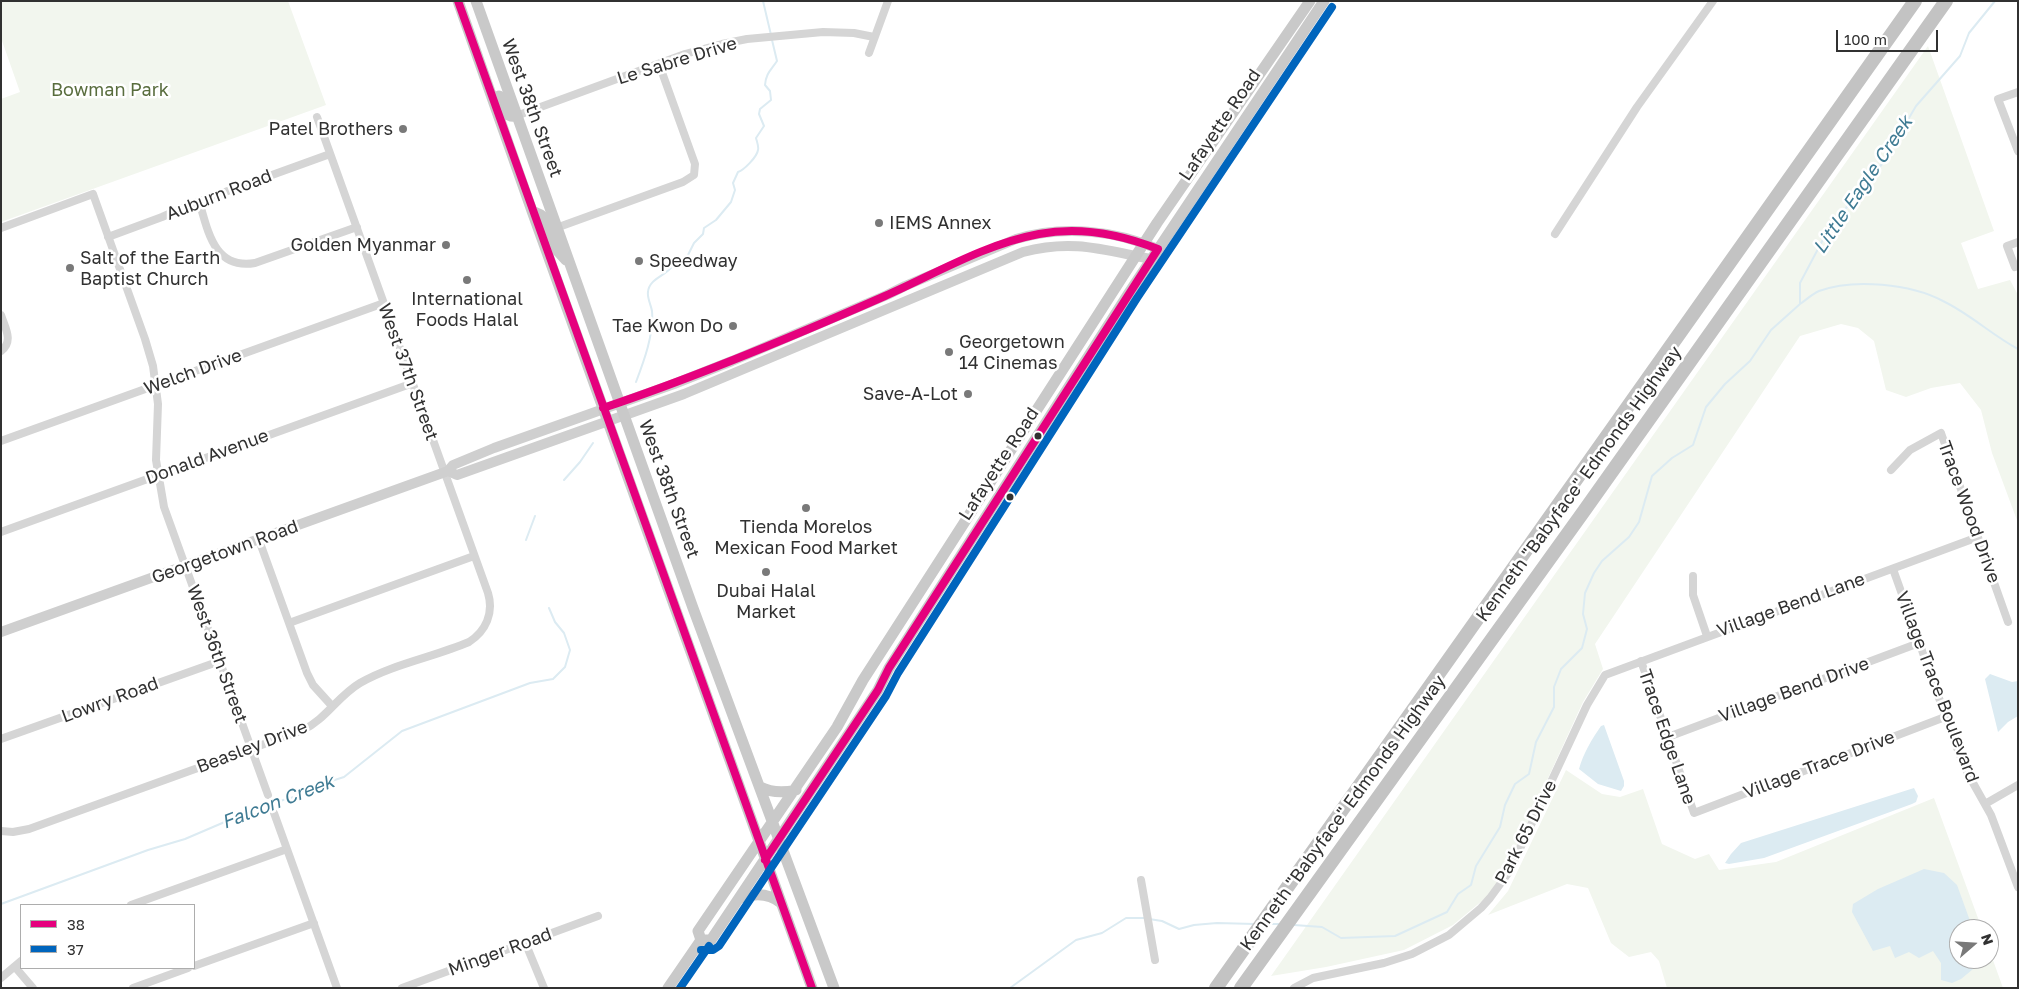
<!DOCTYPE html>
<style>
body{margin:0}
#map{position:relative;width:2019px;height:989px;overflow:hidden;background:#fff;font-family:"Golos Text",sans-serif}
canvas{display:block}
.frame{position:absolute;inset:0;border:2px solid #313131;pointer-events:none}
.legend{position:absolute;left:20px;top:904px;width:175px;height:65px;box-sizing:border-box;background:#fff;border:1px solid #adadad;margin:0;padding:6px 9px;list-style:none;font-size:15px;color:#313131}
.legend li{display:flex;align-items:center;gap:10px;height:25px}
.legend b{width:25px;border:1px solid #adadad}
.north{position:absolute;left:1949px;top:919px;width:50px;height:50px;box-sizing:border-box;background:#fff;border:1px solid #adadad;border-radius:50%;rotate:71deg;font-size:14px;font-weight:700;line-height:20px;text-align:center;color:#313131}
.north::after{content:'';display:block;margin:auto;width:18px;height:22px;background:#797979;clip-path:polygon(50% 0,100% 100%,50% 72%,0 100%)}
.scale{position:absolute;left:1836px;top:30px;width:102px;height:22px;box-sizing:border-box;border:2px solid #313131;border-top:0;padding-left:6px;font-size:15px;line-height:18px;white-space:nowrap;color:#313131;-webkit-text-stroke:4px #fff;paint-order:stroke}
</style>
<div id="map">
<canvas width="2019" height="989"></canvas>
<div class="frame"></div>
<ul class="legend">
<li><b style="height:6px;background:#e5007d"></b>38</li>
<li><b style="height:6px;background:#0065bd"></b>37</li>
</ul>
<div class="north">N</div>
<div class="scale">100 m</div>
</div>
<script>
const g = document.querySelector('canvas').getContext('2d');
g.lineJoin = 'round';
function fill(path, color) {
  g.fillStyle = color;
  g.fill(path, 'evenodd');
}
function trace(path, color, width, dash) {
  g.strokeStyle = color;
  g.lineWidth = width;
  g.lineCap = dash ? 'butt' : 'round';
  g.setLineDash(dash || []);
  g.stroke(path);
}
function drawText(font, color, halo, rows, align = 'center') {
  g.font = font + ' "Golos Text",sans-serif';
  g.lineWidth = 5;
  g.setLineDash([]);
  g.textBaseline = 'middle';
  g.strokeStyle = halo;
  g.fillStyle = color;
  for (const [text, x, y, turn = 0] of rows) {
    g.save();
    g.translate(x, y);
    g.rotate((+turn || 0) * Math.PI / 180);
    g.textAlign = isNaN(turn) ? turn : align;
    if (halo) g.strokeText(text, 0, 0);
    g.fillText(text, 0, 0);
    g.restore();
  }
}
const green = new Path2D(`
 M 1,1 L 288,1 L 326,105 L 1,222 L 1,99 L 20,92 L 1,38 Z
 M 1928,46 L 1994,231 L 1961,243 L 1978,289 L 2010,280 L 2018,295 L 2018,523 L 1992,453 L 1981,410 L 1960,383 L 1931,388 L 1906,397 L 1886,390 L 1874,341 L 1858,328 L 1841,324 L 1800,336 L 1595,644 L 1603,669 L 1583,702 L 1503,876 L 1489,895 L 1453,925 L 1404,950 L 1326,967 L 1271,976 Z
 M 1566,770 L 1602,794 L 1620,797 L 1643,789 L 1662,844 L 1695,859 L 1709,854 L 1719,870 L 1776,862 L 1934,798 L 1982,929 L 1959,929 L 1959,959 L 1989,959 L 1989,949 L 2003,988 L 1667,988 L 1659,961 L 1651,952 L 1629,957 L 1611,943 L 1588,888 L 1567,884 L 1488,915 L 1508,891 Z`);
const water = new Path2D(`
 M 1990,674 L 2012,682 L 2018,681 L 2018,716 L 2008,722 L 1998,732 L 1985,679 Z
 M 1604,725 L 1624,781 L 1624,786 L 1621,791 L 1598,784 L 1579,769 C 1583,754 1592,739 1601,726 Z
 M 1914,788 L 1918,796 L 1916,802 L 1912,804 L 1764,858 L 1729,864 L 1725,863 L 1731,854 L 1741,843 Z
 M 1924,869 L 1944,873 L 1957,885 L 1973,929 L 1959,929 L 1959,959 L 1984,960 L 1961,979 L 1952,983 L 1941,980 L 1941,963 L 1933,951 L 1919,958 L 1909,952 L 1895,958 L 1890,946 L 1873,951 L 1852,912 L 1853,904 L 1878,889 Z`);
const stream = new Path2D(`
 M 763,1 L 771,35
 M 1800,304 C 1806,300 1812,294 1819,291 C 1854,278 1911,284 1943,301 C 1970,314 1992,335 2018,349
 M 636,382 C 644,361 654,334 652,311 C 651,305 647,298 648,292 C 649,278 667,276 673,265 L 680,263 L 687,257 L 694,243 L 703,234 L 704,228 L 716,220 L 731,202 L 735,190 L 733,183 L 738,172 C 744,170 757,157 758,150 C 759,147 757,142 756,138 L 764,126 L 759,114 L 760,109 L 771,100 L 770,91 L 765,85 C 766,73 771,70 777,61 L 772,40
 M 564,480 L 580,462 L 593,443
 M 526,540 L 535,516
 M 1,904 L 148,850 L 185,839 L 262,806 L 301,795 L 319,785 L 344,777 L 402,731 L 530,683 L 553,679 L 565,667 L 570,650 L 564,633 L 555,622 L 549,608
 M 1149,919 L 1162,921 L 1179,929 L 1194,925 L 1217,923 L 1255,924
 M 1269,924 L 1280,924
 M 1294,925 L 1322,927 L 1341,938 L 1395,936 L 1447,912 L 1458,894 L 1471,885 L 1476,866 L 1500,827 L 1505,805 L 1515,784 L 1529,774 L 1536,742 L 1554,707 L 1554,687 L 1561,669 L 1582,648 L 1587,629 L 1583,614 L 1585,593 L 1594,573 L 1602,561 L 1629,537 L 1639,522 L 1652,476 L 1672,458 L 1693,445 L 1706,407 L 1725,384 L 1750,361 L 1771,330 L 1800,304 L 1800,283 L 1828,230 L 1882,164 L 1916,106 L 1960,56 L 1969,33 L 1995,1
 M 1010,988 L 1076,940 L 1102,933 L 1126,918 L 1145,918`);
const street = new Path2D(`
 M 869,53 L 888,1
 M 2018,92 L 1998,99 L 2018,151
 M 516,116 L 685,54 L 722,44 L 747,39 L 823,32 L 854,33 L 874,37
 M 199,201 C 208,231 214,270 255,263 L 357,227
 M 1,228 L 93,194 L 145,339 L 153,366 L 158,404 L 156,460 L 164,507 L 268,795
 M 556,228 L 683,182 L 694,175 L 695,164 L 659,64
 M 1555,234 L 1637,107 L 1713,1
 M 108,237 L 162,217 L 189,205 L 330,154
 M 2018,242 L 2007,246 L 2015,267 L 2018,265
 M 1,315 C 5,328 14,341 1,351
 M 1,441 L 384,303
 M 1891,470 L 1910,450 L 1941,433 L 2008,622
 M 1,532 L 413,383
 M 259,540 L 307,673 L 313,685 L 332,706
 M 1893,569 L 1955,743 L 1968,774 L 1991,815 L 2018,887
 M 1693,576 L 1693,595 L 1707,636
 M 289,623 L 474,556
 M 1641,661 L 1694,813 L 1945,717
 M 1668,737 L 1919,643
 M 1,739 L 220,661
 M 1985,804 L 2018,785
 M 274,813 L 337,988
 M 1,831 L 13,832 L 29,829 L 303,730 C 326,719 338,696 360,683 C 393,664 434,657 469,642 C 486,631 494,613 488,593 L 317,117
 M 1141,880 L 1155,960
 M 131,905 L 287,849
 M 525,942 L 544,988
 M 194,966 L 314,923
 M 15,967 L 33,988
 M 1,978 L 21,961
 M 133,988 L 188,968
 M 402,988 L 598,916
 M 1294,988 L 1313,978 L 1384,963 L 1412,954 L 1449,935 L 1481,908 L 1490,898 L 1509,872 L 1587,705 L 1605,675 L 1978,537`);
const secondary = new Path2D(`
 M 448,471 L 457,475 L 684,394 L 1023,252 C 1073,239 1103,250 1151,259
 M 1,632 L 448,471 L 453,465 L 494,448 L 674,384 L 732,361 L 887,295 L 905,286 L 1016,239 C 1063,225 1114,230 1158,249`);
const primary = new Path2D(`
 M 458,1 L 532,211 L 812,988
 M 476,1 L 693,608 L 834,988
 M 499,96 C 502,105 504,118 516,116
 M 532,211 L 541,215 L 556,249 L 566,260
 M 760,787 C 772,793 783,793 796,790
 M 740,898 C 755,893 769,893 781,903
 M 701,940 L 711,940 L 878,690 L 889,668 L 1129,293 L 1324,1
 M 701,940 L 698,931 L 837,727 L 863,680 L 1157,223 L 1310,1
 M 668,988 L 701,940`);
const highway = new Path2D(`
 M 1216,988 L 1915,1
 M 1241,988 L 1584,511 L 1946,1`);
const bus1 = new Path2D(`
 M 458,1 L 812,988
 M 603,408 C 699,376 792,337 885,296 C 935,274 985,244 1039,234 C 1080,226 1120,234 1158,249 L 889,668 L 878,690 L 765,860`);
const bus2 = new Path2D(`
 M 701,950 L 713,950 L 719,946 L 886,696 L 898,673 L 1137,298 L 1332,7
 M 680,988 L 709,946`);
const markers = [
 [403,129,5,"#797979"],
 [879,223,5,"#797979"],
 [446,245,5,"#797979"],
 [639,261,5,"#797979"],
 [70,268,5,"#797979"],
 [467,280,5,"#797979"],
 [733,326,5,"#797979"],
 [949,352,5,"#797979"],
 [968,394,5,"#797979"],
 [1038,436,4.5,"#313131"],
 [1010,497,4.5,"#313131"],
 [806,508,5,"#797979"],
 [766,572,5,"#797979"]
];
const streetNames = [
 ["Le Sabre Drive",677,61,-17],
 ["West 38th Street",532,108,70],
 ["Lafayette Road",1220,125,-56],
 ["Auburn Road",219,195,-21],
 ["Welch Drive",193,372,-20],
 ["West 37th Street",408,372,70],
 ["Donald Avenue",207,457,-20],
 ["Lafayette Road",999,464,-57],
 ["Kenneth \"Babyface\" Edmonds Highway",1579,484,-54],
 ["West 38th Street",669,489,70],
 ["Trace Wood Drive",1969,512,70],
 ["Georgetown Road",225,552,-20],
 ["Village Bend Lane",1791,605,-20],
 ["West 36th Street",217,654,70],
 ["Village Trace Boulevard",1937,687,69],
 ["Village Bend Drive",1794,690,-20],
 ["Lowry Road",110,700,-20],
 ["Trace Edge Lane",1667,737,71],
 ["Beasley Drive",252,747,-21],
 ["Village Trace Drive",1819,765,-21],
 ["Kenneth \"Babyface\" Edmonds Highway",1343,813,-54],
 ["Park 65 Drive",1526,832,-63],
 ["Minger Road",500,952,-20]
];
const parkNames = [
 ["Bowman Park",110,90]
];
const poiNames = [
 ["Patel Brothers",393,129],
 ["IEMS Annex",889,223,"left"],
 ["Golden Myanmar",436,245],
 ["Salt of the Earth",80,258,"left"],
 ["Baptist Church",80,279,"left"],
 ["Speedway",649,261,"left"],
 ["International",467,299,"center"],
 ["Foods Halal",467,320,"center"],
 ["Tae Kwon Do",723,326],
 ["Georgetown",959,342,"left"],
 ["14 Cinemas",959,363,"left"],
 ["Save-A-Lot",958,394],
 ["Tienda Morelos",806,527,"center"],
 ["Mexican Food Market",806,548,"center"],
 ["Dubai Halal",766,591,"center"],
 ["Market",766,612,"center"]
];
const waterNames = [
 ["Little Eagle Creek",1863,185,-56],
 ["Falcon Creek",278,802,-21]
];
fill(green, '#f2f6ee');
fill(water, '#dcebf2');
trace(stream, '#dcebf2', 2);
trace(street, '#d5d5d5', 8);
trace(secondary, '#cfcfcf', 10);
trace(primary, '#c9c9c9', 11);
trace(highway, '#c3c3c3', 14);
trace(bus1, '#e5007d', 8);
trace(bus2, '#0065bd', 8);
for (const [x, y, r, color] of markers) {
  const dot = new Path2D();
  dot.arc(x, y, r, 0, 2 * Math.PI);
  g.fillStyle = color;
  g.fill(dot);
  trace(dot, '#fff', 2);
}
drawText('18px', '#313131', '#fff', streetNames);
drawText('18px', '#596d3e', '#fff', parkNames);
drawText('18px', '#313131', '#fff', poiNames, 'right');
drawText('italic 19px', '#3f7b93', '#fff', waterNames);
</script>
